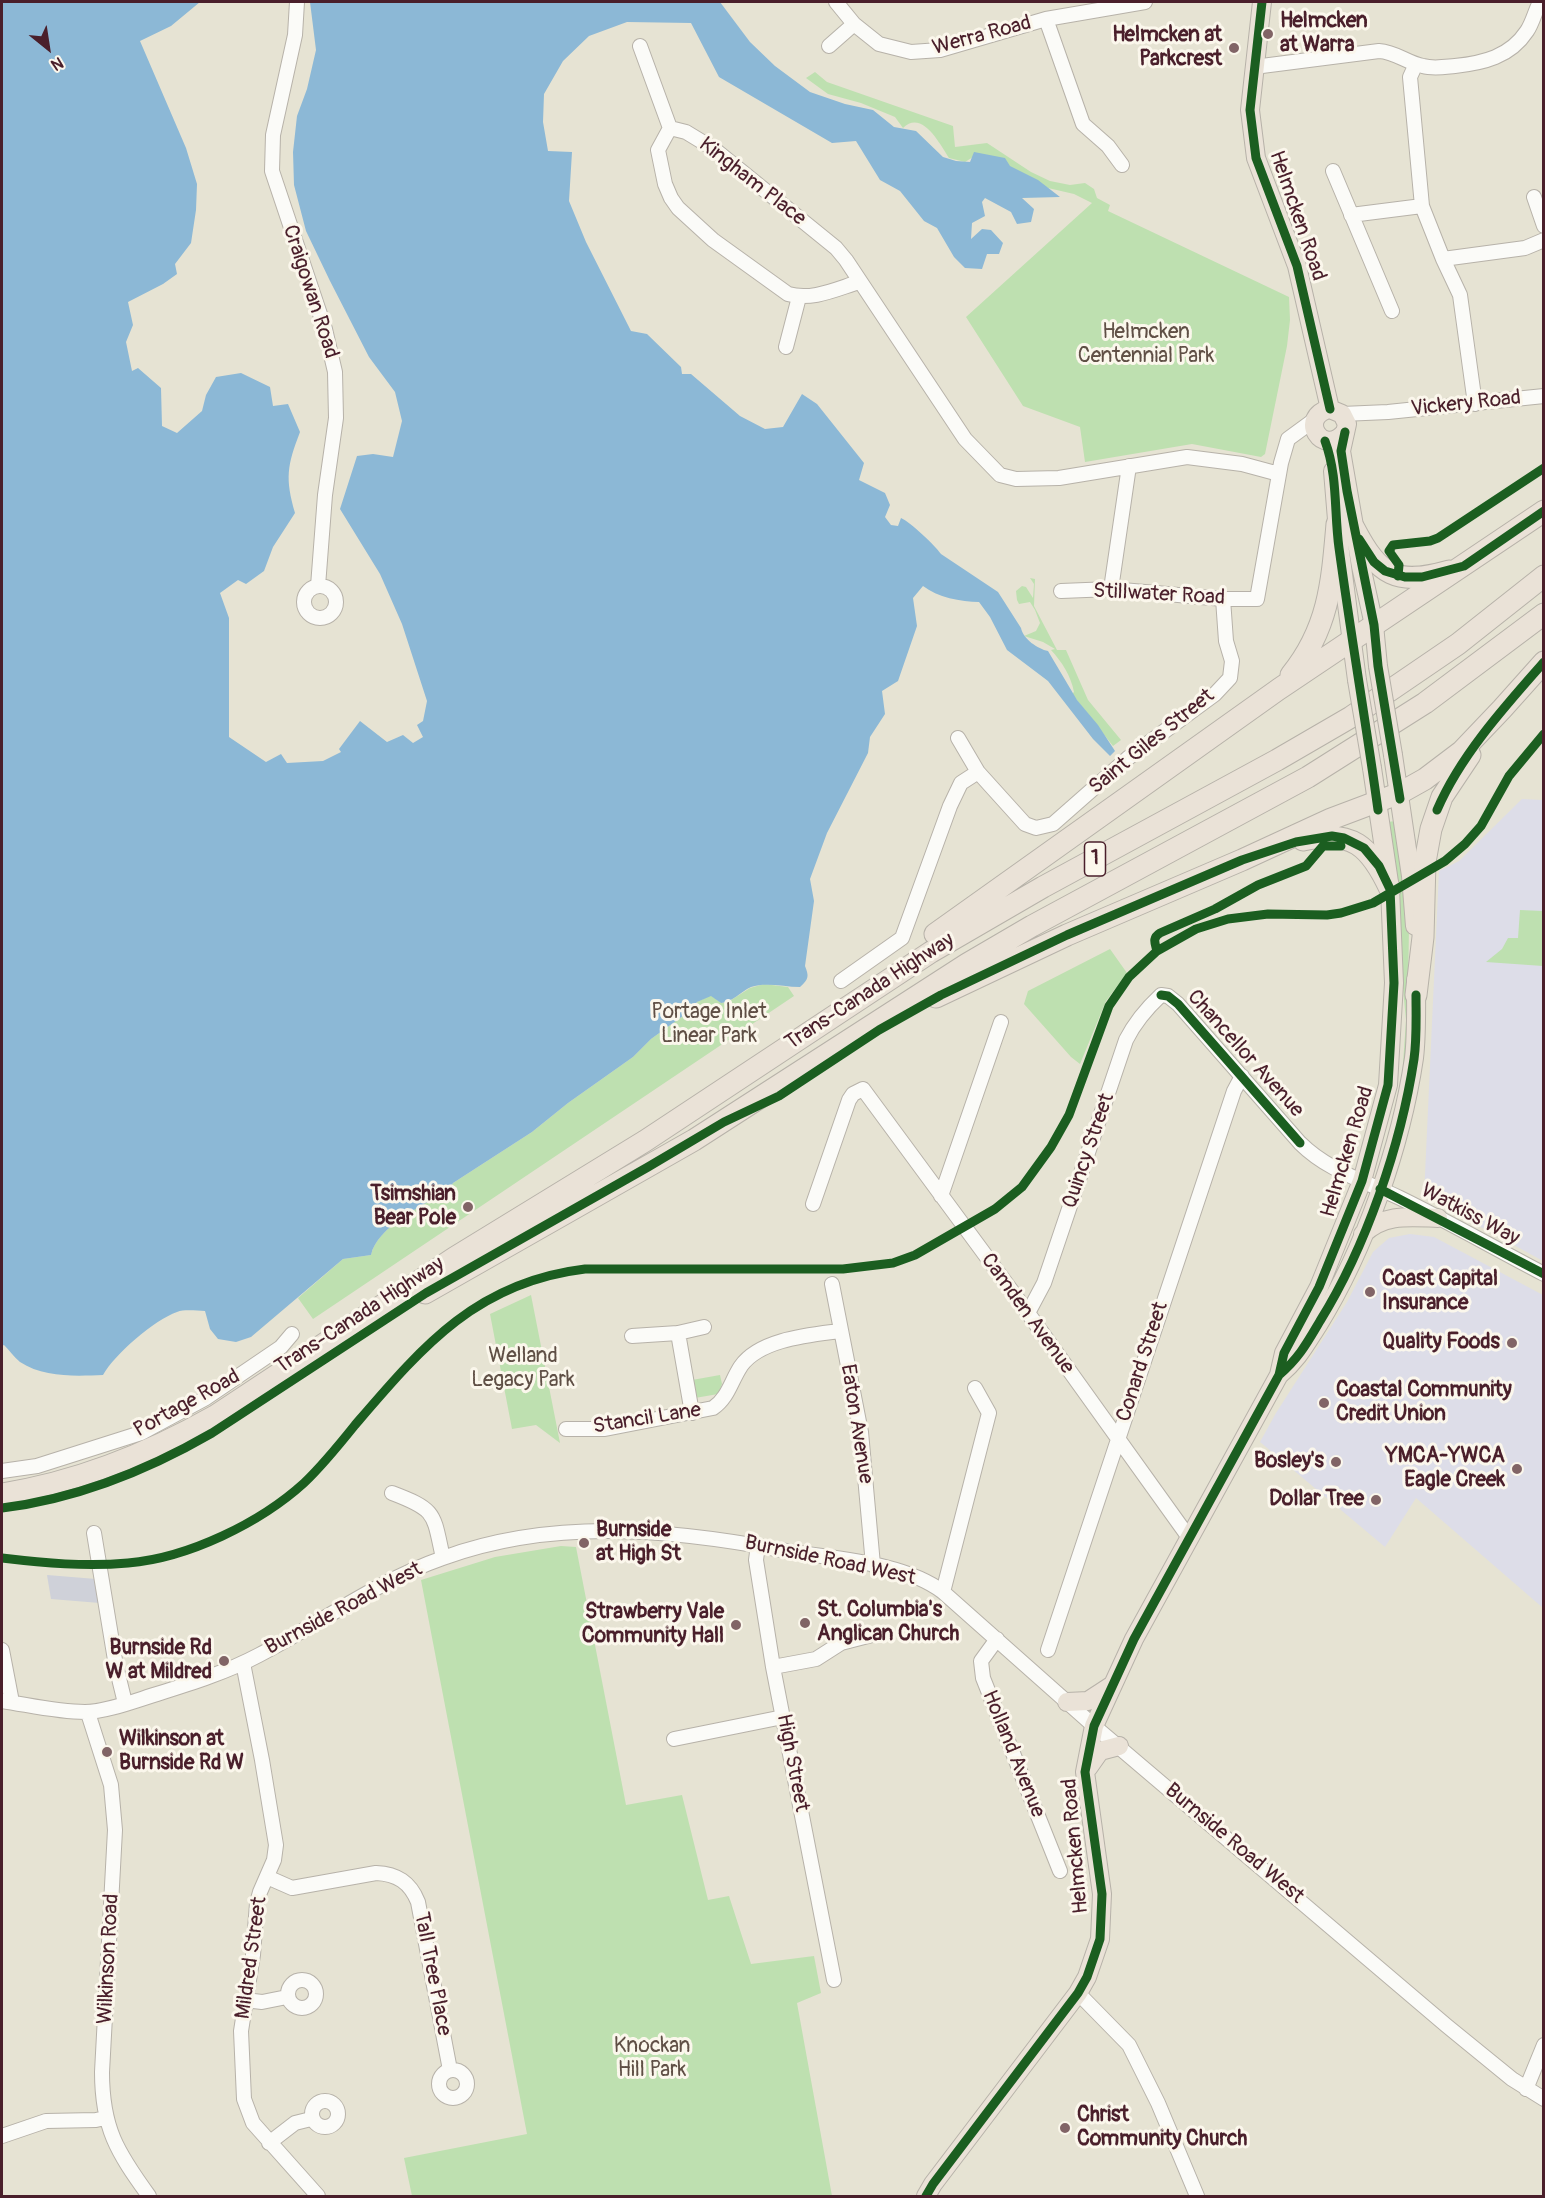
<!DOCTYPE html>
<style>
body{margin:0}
#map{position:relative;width:1545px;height:2198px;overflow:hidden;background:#e6e3d3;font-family:Pangolin,sans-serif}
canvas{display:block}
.frame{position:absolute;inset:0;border:3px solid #4a1f2b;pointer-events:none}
.north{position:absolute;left:18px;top:18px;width:60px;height:60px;-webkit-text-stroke:4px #fbf7ec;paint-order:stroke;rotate:150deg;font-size:16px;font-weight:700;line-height:24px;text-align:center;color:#4a1f2b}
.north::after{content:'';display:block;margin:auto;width:21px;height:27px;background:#4a1f2b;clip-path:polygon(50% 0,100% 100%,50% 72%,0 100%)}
</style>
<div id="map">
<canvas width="1545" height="2198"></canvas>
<div class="frame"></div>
<div class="north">N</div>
</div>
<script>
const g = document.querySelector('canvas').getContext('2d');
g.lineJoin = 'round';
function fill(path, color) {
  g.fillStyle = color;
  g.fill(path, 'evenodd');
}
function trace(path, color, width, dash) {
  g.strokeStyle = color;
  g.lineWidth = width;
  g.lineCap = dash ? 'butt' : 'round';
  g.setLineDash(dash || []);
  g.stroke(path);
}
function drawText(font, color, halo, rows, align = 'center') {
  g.font = font + ' Pangolin,sans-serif';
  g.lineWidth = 6;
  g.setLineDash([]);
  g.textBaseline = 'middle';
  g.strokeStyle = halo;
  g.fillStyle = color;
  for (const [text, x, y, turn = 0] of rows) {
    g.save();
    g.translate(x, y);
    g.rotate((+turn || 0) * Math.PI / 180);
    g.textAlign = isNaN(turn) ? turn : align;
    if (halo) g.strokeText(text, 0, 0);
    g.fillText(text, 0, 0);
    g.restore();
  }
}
const built = new Path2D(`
 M 1522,799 L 1543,800 L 1543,1261 L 1424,1196 L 1439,871 L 1459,861 Z
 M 1410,1234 L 1434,1237 L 1543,1295 L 1543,1608 L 1416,1498 L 1385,1547 L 1260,1442 L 1276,1413 L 1347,1302 L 1373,1252 L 1389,1238 Z`);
const industrial = new Path2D(`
 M 47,1575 L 96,1579 L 100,1603 L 51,1599 Z`);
const green = new Path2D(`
 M 815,72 L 827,82 L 953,126 L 955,147 L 987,143 L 1031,172 L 1050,181 L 1070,185 L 1085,183 L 1094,189 L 1097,198 L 1110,205 L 1108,211 L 1289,297 L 1290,320 L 1287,346 L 1265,454 L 1261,457 L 1192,444 L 1085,462 L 1080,427 L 1023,406 L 966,317 L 1092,203 L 1074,194 L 1048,188 L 973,157 L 965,162 L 949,158 C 940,144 922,109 903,128 L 895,117 L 861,103 L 828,94 L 806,78 Z
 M 1030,578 L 1035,579 L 1034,606 L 1057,650 L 1066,650 L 1088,700 L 1121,740 L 1113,746 L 1072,694 L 1074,692 C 1071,676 1062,662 1051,650 L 1055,649 L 1043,642 L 1024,636 L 1036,631 L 1040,623 L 1035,610 L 1030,602 L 1019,604 L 1017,600 L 1016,591 L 1022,586 L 1026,587 L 1033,598 L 1034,584 Z
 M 1396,821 L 1409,925 L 1407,1065 L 1403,1064 L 1406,1020 L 1387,822 Z
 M 1520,910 L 1543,911 L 1543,966 L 1486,962 L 1502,949 L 1508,938 L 1518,938 Z
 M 1110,949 L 1127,973 L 1106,1001 L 1080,1064 L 1071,1057 L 1024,1004 L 1028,991 Z
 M 764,984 L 788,987 L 794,996 L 313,1319 L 298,1298 L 343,1259 L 371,1255 C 377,1227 423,1204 448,1191 L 453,1183 L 532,1132 L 568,1103 L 633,1057 L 651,1039 L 687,1013 L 697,1002 L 711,995 L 721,1003 L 728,1002 L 750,988 Z
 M 531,1295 L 560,1443 L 536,1425 L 512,1429 L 490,1314 Z
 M 720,1375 L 722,1384 L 718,1394 L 695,1398 L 692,1380 Z
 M 561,1546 L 576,1547 L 626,1805 L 682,1795 L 708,1900 L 729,1896 L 751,1964 L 814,1956 L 821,1993 L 797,2003 L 832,2196 L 412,2196 L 404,2158 L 527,2134 L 421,1580 L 495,1557 Z`);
const water = new Path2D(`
 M 2,2 L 200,2 L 171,26 L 140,41 L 186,148 L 197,184 L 196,210 L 191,243 L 175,264 L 177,274 L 163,284 L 128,302 L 133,325 L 126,342 L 132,371 L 138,368 L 161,388 L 162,426 L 177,433 L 202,411 L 206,395 L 216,377 L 241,373 L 270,387 L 273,406 L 288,404 L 300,432 C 287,466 285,478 295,513 L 273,547 L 264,571 L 246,584 L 238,580 L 220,593 L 229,618 L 229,737 L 266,762 L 281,754 L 287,763 L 323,761 L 341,752 L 339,749 L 360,721 L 387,742 L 403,735 L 413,743 L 423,737 L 417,725 L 423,721 L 427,701 L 402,624 L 380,574 L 340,509 L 357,456 L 373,454 L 393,457 L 402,421 L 395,392 L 369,357 L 330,281 L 306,231 L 294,185 L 293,152 L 297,116 L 307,89 L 316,50 L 310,2 L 720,2 L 750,42 L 775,66 L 810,92 L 845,104 L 873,110 L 894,127 L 916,131 L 943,157 L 956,161 L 970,162 L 974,152 L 1005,158 L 1010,166 L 1038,180 L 1060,197 L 1022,198 L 1034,209 L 1031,222 L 1017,224 L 1011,212 L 985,198 L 982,202 L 985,216 L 972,223 L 971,239 L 982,229 L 991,230 L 1003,243 L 999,254 L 987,254 L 982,269 L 965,268 L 954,257 L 937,228 L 924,221 L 900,191 L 880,180 L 856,141 L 832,143 L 719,77 L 691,23 L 627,22 L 589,36 L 563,61 L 544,94 L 543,122 L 548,151 L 572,152 L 569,201 L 586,242 L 631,331 L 647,334 L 681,367 L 682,374 L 691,374 L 740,416 L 765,429 L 783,427 L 802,394 L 817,404 L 864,463 L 859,480 L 885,493 L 890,505 L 885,517 L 891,525 L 898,526 L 901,518 C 910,522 935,545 941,554 L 998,592 L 1021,628 C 1023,639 1038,649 1048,651 L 1077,700 L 1098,725 L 1115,751 L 1110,756 L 1093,739 L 1048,681 L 1007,650 L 990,617 L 979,602 C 961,602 937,597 923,586 L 913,598 L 917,626 L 898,681 L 882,691 L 885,714 L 870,737 L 868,753 L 827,833 L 810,879 L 814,901 L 805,966 C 809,976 809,979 800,987 C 784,987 766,982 751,987 C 740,992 733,1002 721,1003 L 711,996 L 697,1002 L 687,1013 L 651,1039 L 633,1057 L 568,1103 L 532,1132 L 453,1183 L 448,1191 C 424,1204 377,1227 371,1255 L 343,1259 L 251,1337 L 236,1342 L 218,1339 L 210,1329 L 205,1311 C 197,1311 185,1309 177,1312 C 154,1320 115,1354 103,1375 C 77,1376 44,1378 20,1362 C 14,1357 9,1350 4,1345 L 2,1346 Z`);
const minor = new Path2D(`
 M 297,2 L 295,35 L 273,135 L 272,171 L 325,329 L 335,372 L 336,418 L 325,495 L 318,586
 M 836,2 L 854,24 L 879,44 L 911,52 L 940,50 L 1046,19 L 1145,2
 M 1046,19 L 1083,124 L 1108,146 L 1122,165
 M 640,46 L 670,128
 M 829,46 L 854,24
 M 1416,64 L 1410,77 L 1422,206 L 1443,259 L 1460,295 L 1475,404
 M 1254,67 L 1379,51 C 1396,52 1407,63 1423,66 C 1433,69 1444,67 1455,66 C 1483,63 1510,57 1527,31 C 1533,22 1535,11 1540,2
 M 1333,171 L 1392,311
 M 1534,197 L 1544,226
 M 1351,215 L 1422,206
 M 1443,259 L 1525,248 L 1544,240
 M 859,282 C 836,289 812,301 788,294 L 713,240 L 678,208 L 671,198 L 665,184 L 658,150 L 670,128 L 686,132 L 714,149 L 836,248 L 846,260 L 965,439 L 1000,475 L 1016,479 L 1059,478 L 1187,457 L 1242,464 L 1279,474
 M 786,347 L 799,297
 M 1342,414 L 1388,412 L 1544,396
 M304 602a16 16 0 1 1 32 0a16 16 0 1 1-32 0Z
 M 1111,589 L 1129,466
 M 1061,591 L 1111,589 L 1223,599 L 1257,599 L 1281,463 L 1288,439 L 1314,420
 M 958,738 L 978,772 L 1025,824 L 1036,828 L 1053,824 L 1128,758 L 1215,694 L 1230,678 L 1232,661 L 1226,641 L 1223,599
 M 841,981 L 902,938 L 950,806 L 961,783 L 978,772
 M 941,1196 L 1001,1022
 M 813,1204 L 849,1100 L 853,1094 L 863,1089 L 1028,1313 L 1190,1539
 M 832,1284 L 861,1432 L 873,1565
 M 1028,1313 L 1044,1283 L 1126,1040 C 1135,1022 1146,1009 1161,995 L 1168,996 L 1178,1004 L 1300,1143 C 1328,1171 1365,1181 1400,1198 C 1449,1222 1496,1249 1544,1274
 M 678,1333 L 692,1413
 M 632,1336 L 678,1333 L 704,1327
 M 566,1429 L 605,1429 L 713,1408 C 728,1398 731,1381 741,1366 C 760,1339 810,1335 840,1331
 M 2,1471 L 37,1466 L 141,1433 L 206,1398 L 281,1347 L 292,1334
 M 392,1493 C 437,1510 433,1513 443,1558
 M 94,1533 L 116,1666 L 125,1703
 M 758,1545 L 756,1560 L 773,1667 L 834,1980
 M 943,1592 L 989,1413 L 975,1388
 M 997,1639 L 981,1661 L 983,1678 L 1060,1871
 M 2,1650 L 12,1702
 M 1048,1650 L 1234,1091 L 1242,1076
 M 243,1663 L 262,1760 L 276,1845 L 274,1860 L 260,1892 L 257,1903 L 253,1955 L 241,2031 L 244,2099 L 253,2123 L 318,2196
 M 773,1667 L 816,1659 L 841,1643 L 872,1635
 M 2,1701 C 29,1705 57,1712 85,1712 C 106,1712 137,1700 157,1694 C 192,1683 227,1672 259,1655 C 321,1623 377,1581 443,1558 C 553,1518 669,1529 781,1550 C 831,1559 902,1561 943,1592 L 1094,1726 L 1447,2026 L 1512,2079 L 1544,2099
 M 88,1713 L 111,1785 L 115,1830 L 102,2072 C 102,2128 117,2152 149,2196
 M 674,1739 L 783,1717
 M 267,1877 L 292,1888 L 376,1873 C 397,1874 410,1882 418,1902 L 450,2070
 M288 1994a14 14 0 1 1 28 0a14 14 0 1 1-28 0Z
 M 1078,1993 L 1129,2045 L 1158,2103 L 1197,2196
 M 245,2000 L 262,2002 L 287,1997
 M439 2084a14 14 0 1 1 28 0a14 14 0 1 1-28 0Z
 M 1526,2089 L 1544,2045
 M312 2114a13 13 0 1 1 26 0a13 13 0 1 1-26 0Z
 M 2,2136 L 46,2121 L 96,2120 L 105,2118
 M 269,2143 L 295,2123 L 311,2119`);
const major = new Path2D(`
 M 1262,2 L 1250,110 L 1256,158 L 1297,266 L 1330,409
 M 1345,432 C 1322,459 1297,416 1330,409 L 1342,414 L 1347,424 L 1341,451 L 1361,566 L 1374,625 L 1378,666
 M 1333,471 L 1339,544 L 1357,680
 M 1393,755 L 1411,876 L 1415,926
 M 1363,1234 C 1384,1213 1411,1217 1438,1218
 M 1279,1375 C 1298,1359 1305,1345 1318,1325 C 1365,1249 1401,1146 1414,1058 C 1417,1033 1416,1006 1416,980
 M 1067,1702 L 1088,1701 L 1111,1686
 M 1088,1768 L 1100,1751 L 1119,1746
 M 926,2196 L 933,2184 L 1078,1993 L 1087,1977 L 1100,1939 L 1102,1894 L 1085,1772 L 1094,1726 L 1134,1639 L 1279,1375 L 1284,1353 L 1319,1287 L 1362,1181 L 1388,1085 L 1394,983 L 1390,889 L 1372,768`);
const highway = new Path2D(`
 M 1354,528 C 1379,576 1396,586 1449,571
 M 1291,675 C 1329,628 1332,582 1337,524
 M 1303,840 C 1352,829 1370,846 1390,889
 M 935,934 L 1279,689 L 1544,511
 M 1416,995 L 1423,937 L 1425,862 L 1431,829 L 1442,797 L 1470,755
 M 936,997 L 1067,935 L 1242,860 L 1331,819 L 1400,793 L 1425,779 L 1462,751 L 1502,709 L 1544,662
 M 425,1293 L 694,1140 L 967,964 L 1032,926 L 1308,777 L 1425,703 L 1544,614
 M 2,1494 C 78,1482 148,1454 215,1416 L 454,1258 L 645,1141 L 931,952 L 1043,887 L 1277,760 L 1351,717 L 1458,644 L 1544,576`);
const majorBridge = new Path2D(`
 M 1378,666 L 1393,755
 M 1357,680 L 1372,768`);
const cycleway = new Path2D(`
 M 1262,2 L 1250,110 L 1256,158 L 1297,266 L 1330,409
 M 1345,432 L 1341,451 L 1347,491 L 1374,625 L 1378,666 L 1400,799
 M 1325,441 C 1338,476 1334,512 1339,548 C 1351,636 1366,723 1378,810
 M 1359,539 L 1374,562 L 1385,571 L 1405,577 L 1422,577 L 1464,566 L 1544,511
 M 1398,576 L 1399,565 L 1389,551 L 1393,545 L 1430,541 L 1438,538 L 1544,468
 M 1437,810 C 1460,756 1505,706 1544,662
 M 1157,951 C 1155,943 1152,938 1160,933 L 1215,909 L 1258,885 L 1306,866 L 1323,846 L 1341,846
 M 1161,995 L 1168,996 L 1178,1004 L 1300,1143
 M 1380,1189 L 1544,1274
 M 1279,1375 C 1299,1358 1307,1343 1320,1321 C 1366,1247 1401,1145 1414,1059 C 1417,1038 1416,1016 1416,995
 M 2,1508 C 75,1499 148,1470 212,1433 L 426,1293 L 648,1167 L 724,1122 L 779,1096 L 879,1030 L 941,995 L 1067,935 L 1242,860 L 1296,842 L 1332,836 L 1344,838 L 1364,848 L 1379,866 L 1390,889 L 1394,983 L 1388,1085 L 1362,1181 L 1319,1287 L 1284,1353 L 1279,1375 L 1134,1639 L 1094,1726 L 1085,1772 L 1102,1894 L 1100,1939 L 1087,1977 L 1078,1993 L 933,2184 L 926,2196
 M 2,1558 C 44,1563 86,1567 128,1563 C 188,1558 260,1523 304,1483 C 323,1465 339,1445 355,1425 C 422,1347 476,1282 585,1269 L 843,1269 L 893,1263 L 915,1255 L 995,1209 L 1022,1187 L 1051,1147 L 1069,1115 L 1109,1006 L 1129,977 L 1157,951 L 1196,929 L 1228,919 L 1268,914 L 1327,915 L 1341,913 L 1373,903 L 1445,861 L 1465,844 L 1481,826 L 1509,776 L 1544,734`);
const markers = [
 [1268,34,6,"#816466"],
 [1234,48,6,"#816466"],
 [468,1207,6,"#816466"],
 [1370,1292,6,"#816466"],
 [1512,1343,6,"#816466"],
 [1324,1403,6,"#816466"],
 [1336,1462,6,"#816466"],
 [1517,1469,6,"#816466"],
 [1376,1500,6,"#816466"],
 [584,1543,6,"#816466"],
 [805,1623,6,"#816466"],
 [736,1625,6,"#816466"],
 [224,1661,6,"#816466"],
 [107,1752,6,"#816466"],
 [1065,2128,6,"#816466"]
];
const shields = [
 [1095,859,21]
];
const shieldNames = [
 ["1",1095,859]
];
const poiNames = [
 ["Helmcken",1280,22,"left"],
 ["at Warra",1280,46,"left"],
 ["Helmcken at",1222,36],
 ["Parkcrest",1222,60],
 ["Tsimshian",456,1195],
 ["Bear Pole",456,1219],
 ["Coast Capital",1382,1280,"left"],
 ["Insurance",1382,1304,"left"],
 ["Quality Foods",1500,1343],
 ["Coastal Community",1336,1391,"left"],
 ["Credit Union",1336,1415,"left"],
 ["YMCA-YWCA",1505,1457],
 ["Eagle Creek",1505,1481],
 ["Bosley's",1324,1462],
 ["Dollar Tree",1364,1500],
 ["Burnside",596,1531,"left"],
 ["at High St",596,1555,"left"],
 ["St. Columbia's",817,1611,"left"],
 ["Anglican Church",817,1635,"left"],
 ["Strawberry Vale",724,1613],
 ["Community Hall",724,1637],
 ["Burnside Rd",212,1649],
 ["W at Mildred",212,1673],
 ["Wilkinson at",119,1740,"left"],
 ["Burnside Rd W",119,1764,"left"],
 ["Christ",1077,2116,"left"],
 ["Community Church",1077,2140,"left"]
];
const streetNames = [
 ["Werra Road",982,36,-15],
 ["Kingham Place",752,182,38],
 ["Helmcken Road",1297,216,71],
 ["Craigowan Road",310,292,72],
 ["Vickery Road",1466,404,-6],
 ["Stillwater Road",1159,595,3],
 ["Saint Giles Street",1152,742,-39],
 ["Trans-Canada Highway",870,992,-33],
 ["Chancellor Avenue",1245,1054,48],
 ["Quincy Street",1089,1151,-71],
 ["Helmcken Road",1348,1152,-73],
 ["Watkiss Way",1470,1215,28],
 ["Camden Avenue",1027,1314,54],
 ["Trans-Canada Highway",360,1316,-33],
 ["Conard Street",1143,1362,-72],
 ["Portage Road",187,1404,-29],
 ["Stancil Lane",647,1419,-9],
 ["Eaton Avenue",856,1424,81],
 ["Burnside Road West",830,1561,12],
 ["Burnside Road West",344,1609,-28],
 ["Holland Avenue",1013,1754,68],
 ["High Street",792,1763,79],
 ["Burnside Road West",1234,1844,40],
 ["Helmcken Road",1076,1846,-95],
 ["Mildred Street",252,1958,-82],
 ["Wilkinson Road",109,1959,-87],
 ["Tall Tree Place",432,1974,79]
];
const parkNames = [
 ["Helmcken",1146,333],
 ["Centennial Park",1146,357],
 ["Portage Inlet",709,1013],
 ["Linear Park",709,1037],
 ["Welland",523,1357],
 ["Legacy Park",523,1381],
 ["Knockan",652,2047],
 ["Hill Park",652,2071]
];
fill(built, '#dddde8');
fill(industrial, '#cfd1d9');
fill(green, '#bee0b0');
fill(water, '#8cb8d6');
trace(minor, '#b7b2a9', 16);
trace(major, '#b7b2a9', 20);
trace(highway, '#b7b2a9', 23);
trace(minor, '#fbfbf8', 14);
trace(major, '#eae2d7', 18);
trace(highway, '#eae2d7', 21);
trace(majorBridge, '#b7b2a9', 20, []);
trace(majorBridge, '#eae2d7', 18);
trace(cycleway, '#1b5e20', 9);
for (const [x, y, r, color] of markers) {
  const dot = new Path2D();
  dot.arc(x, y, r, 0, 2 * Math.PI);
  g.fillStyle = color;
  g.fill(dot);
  trace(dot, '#fbf7ec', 2);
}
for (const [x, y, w] of shields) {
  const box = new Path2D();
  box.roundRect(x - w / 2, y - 17, w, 34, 4.5);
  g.fillStyle = '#fbf7ec';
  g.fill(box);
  trace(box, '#4a1f2b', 1.5);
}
drawText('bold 20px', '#4a1f2b', null, shieldNames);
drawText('bold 21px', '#4a1f2b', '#fbf7ec', poiNames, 'right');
drawText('21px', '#4a1f2b', '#fbf7ec', streetNames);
drawText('21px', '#5f4f45', '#fbf7ec', parkNames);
</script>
